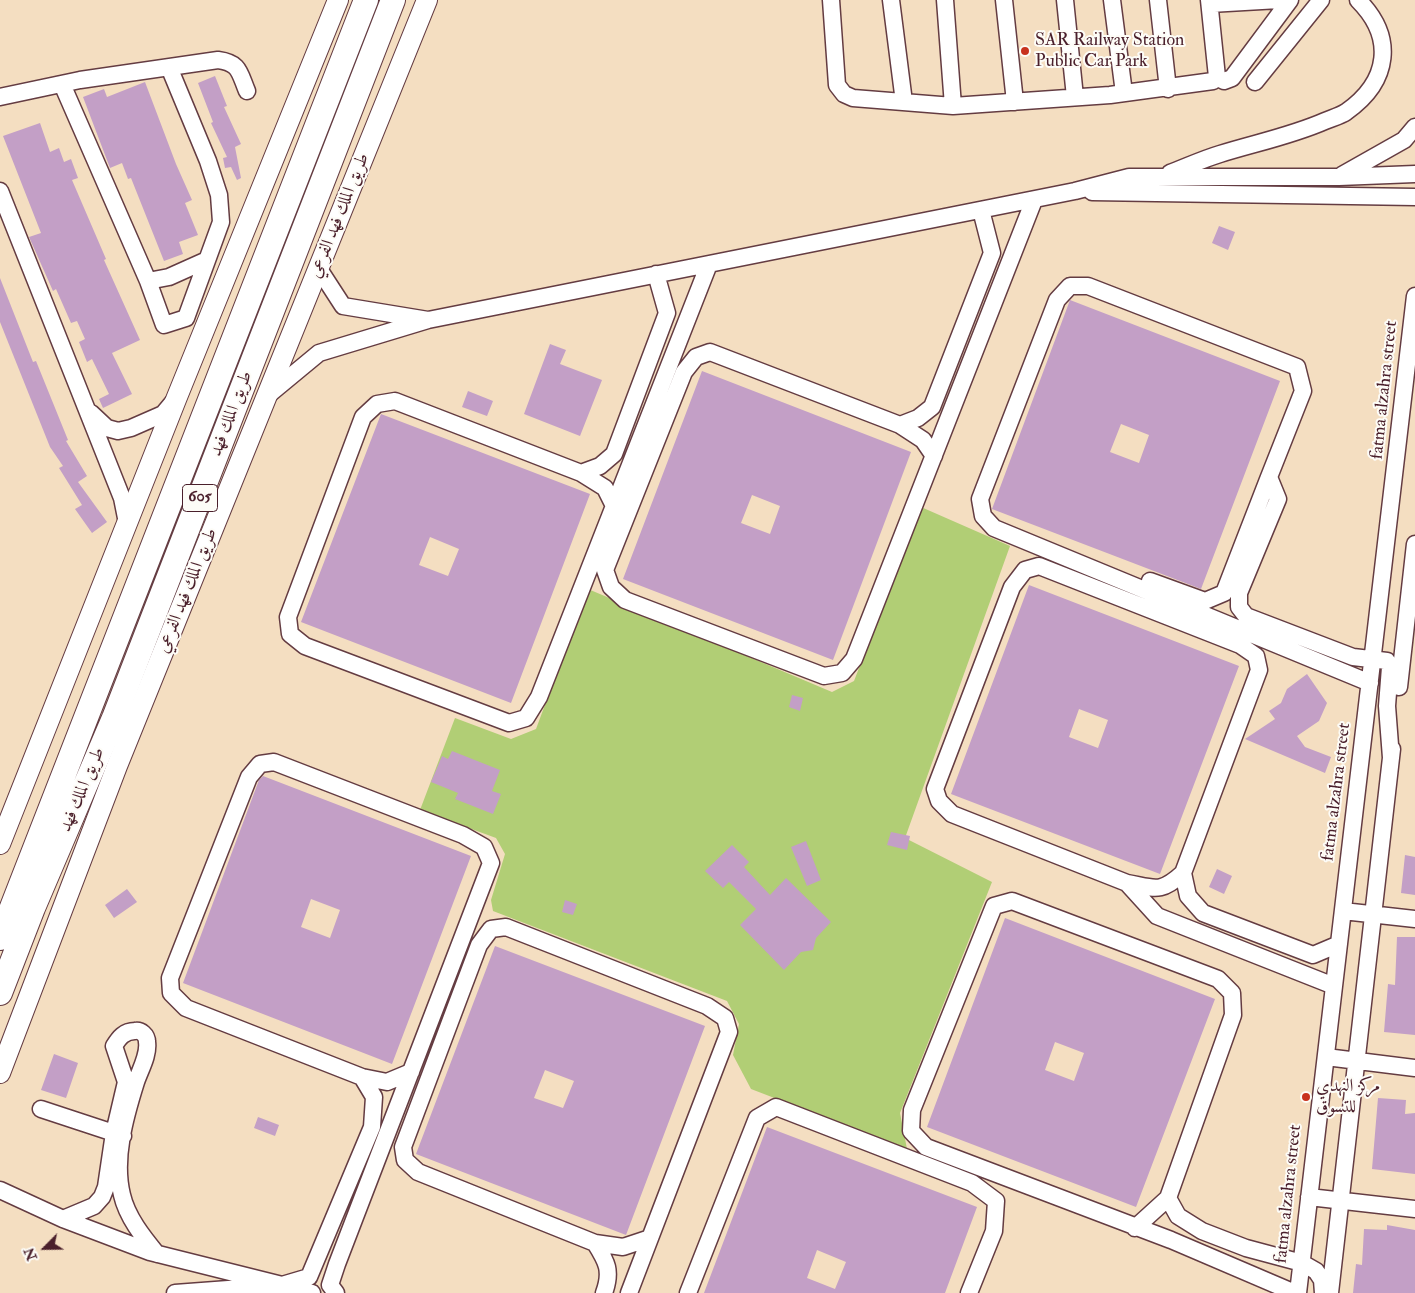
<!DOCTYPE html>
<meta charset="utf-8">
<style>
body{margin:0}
#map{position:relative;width:1415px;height:1293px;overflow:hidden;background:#f4dec1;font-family:"IM FELL Double Pica",serif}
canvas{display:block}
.north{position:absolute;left:20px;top:1223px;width:50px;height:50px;-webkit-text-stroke:4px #fdfcf7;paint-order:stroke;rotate:247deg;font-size:14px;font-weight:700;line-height:20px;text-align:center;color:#4a1f2b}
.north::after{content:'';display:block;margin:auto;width:18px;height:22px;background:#4a1f2b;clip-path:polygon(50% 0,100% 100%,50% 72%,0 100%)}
</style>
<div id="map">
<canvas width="1415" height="1293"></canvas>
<div class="north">N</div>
</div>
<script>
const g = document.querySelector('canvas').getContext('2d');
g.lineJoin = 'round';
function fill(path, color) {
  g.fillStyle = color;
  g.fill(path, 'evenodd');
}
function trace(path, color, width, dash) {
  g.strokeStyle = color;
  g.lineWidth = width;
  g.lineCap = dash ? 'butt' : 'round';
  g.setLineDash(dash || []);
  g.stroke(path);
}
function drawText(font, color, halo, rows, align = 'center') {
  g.font = font + ' "IM FELL Double Pica",Amiri,serif';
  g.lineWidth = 4;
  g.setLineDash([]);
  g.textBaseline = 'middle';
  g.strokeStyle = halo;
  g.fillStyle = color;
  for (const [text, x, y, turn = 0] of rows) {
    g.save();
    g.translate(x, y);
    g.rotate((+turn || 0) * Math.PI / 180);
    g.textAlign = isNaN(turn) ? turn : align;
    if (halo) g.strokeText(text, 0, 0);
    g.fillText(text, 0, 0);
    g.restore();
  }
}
const green = new Path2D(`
 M 921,507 L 1010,546 L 905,838 L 992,882 L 900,1113 L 907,1149 L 751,1089 L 733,1055 L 739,1024 L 727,1001 L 493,911 L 491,900 L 505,854 L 496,838 L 420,810 L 455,718 L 511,739 L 536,729 L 588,589 L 832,692 L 854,681 Z`);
const building = new Path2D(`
 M 215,76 L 227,106 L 224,107 L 241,144 L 235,147 L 241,178 L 237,180 L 231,167 L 225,168 L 223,158 L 227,157 L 211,123 L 213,122 L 198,83 Z
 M 145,82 L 176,164 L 192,200 L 185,203 L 198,235 L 179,242 L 183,254 L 164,261 L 131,178 L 128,179 L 122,163 L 110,168 L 83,97 L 104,89 L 107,97 Z
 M 40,123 L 50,152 L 59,148 L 64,162 L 71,159 L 78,178 L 72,180 L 106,259 L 104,260 L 140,340 L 112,353 L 132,394 L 103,408 L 99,399 L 109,394 L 92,359 L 87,362 L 79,342 L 85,339 L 77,321 L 71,323 L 56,289 L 53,291 L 29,237 L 41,233 L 3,136 Z
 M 1219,226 L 1235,232 L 1228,250 L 1212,243 Z
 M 0,278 L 33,362 L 36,361 L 68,440 L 66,441 L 87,476 L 78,482 L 107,522 L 92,533 L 75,509 L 82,505 L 59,468 L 63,466 L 50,447 L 0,322 Z
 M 1070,300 L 1280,381 L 1201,589 L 992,509 ZM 1121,424 L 1149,435 L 1139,463 L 1110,452 Z
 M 550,344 L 566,350 L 560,364 L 602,380 L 580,436 L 524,414 Z
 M 702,371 L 911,452 L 833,660 L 623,579 ZM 752,495 L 780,506 L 770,534 L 741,523 Z
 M 468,391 L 493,401 L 487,416 L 462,407 Z
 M 381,414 L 590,494 L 511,703 L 301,622 ZM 430,537 L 459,549 L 448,576 L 419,565 Z
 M 1029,585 L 1239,666 L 1160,874 L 951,794 ZM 1079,709 L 1108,720 L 1098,748 L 1069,737 Z
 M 1307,674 L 1327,703 L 1319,721 L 1297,736 L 1305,747 L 1331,757 L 1325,773 L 1245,739 L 1275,719 L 1269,711 L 1281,703 L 1287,689 Z
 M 792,695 L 803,698 L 800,711 L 789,707 Z
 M 452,751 L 500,770 L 492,791 L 501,794 L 493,814 L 455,799 L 458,793 L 431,782 L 442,756 L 448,759 Z
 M 263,776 L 471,856 L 392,1064 L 183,983 L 259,780 ZM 311,899 L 340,910 L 330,938 L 301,927 Z
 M 891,832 L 910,836 L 907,850 L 887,845 Z
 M 806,841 L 821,880 L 807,886 L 791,847 Z
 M 732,845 L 749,862 L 744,867 L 770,895 L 786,878 L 831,922 L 816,938 L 813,950 L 801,952 L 784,970 L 740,925 L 756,909 L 729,882 L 723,888 L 705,871 Z
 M 1405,855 L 1415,857 L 1415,895 L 1401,893 Z
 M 1217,869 L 1232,876 L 1224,894 L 1209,887 Z
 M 127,889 L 137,902 L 114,918 L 105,905 Z
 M 565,900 L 577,904 L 573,915 L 562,912 Z
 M 1005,918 L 1215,999 L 1136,1207 L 927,1127 ZM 1055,1042 L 1084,1053 L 1074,1081 L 1045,1070 Z
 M 1397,937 L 1415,937 L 1415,1035 L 1384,1032 L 1388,984 L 1395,985 Z
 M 495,946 L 705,1026 L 626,1235 L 416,1154 ZM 545,1070 L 574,1081 L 563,1108 L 534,1098 Z
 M 54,1054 L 78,1063 L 66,1098 L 41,1090 Z
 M 1378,1098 L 1406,1100 L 1405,1114 L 1415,1113 L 1415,1174 L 1372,1169 Z
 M 258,1117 L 279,1125 L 275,1136 L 254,1128 Z
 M 767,1127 L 977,1207 L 945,1293 L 704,1293 ZM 817,1250 L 846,1262 L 835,1289 L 807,1278 Z
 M 1387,1225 L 1415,1230 L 1415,1293 L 1353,1293 L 1356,1264 L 1362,1265 L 1364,1229 L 1387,1230 Z`);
const minor = new Path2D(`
 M 831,0 L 837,85 L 844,94 L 853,98 L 953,106 L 1110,95 L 1213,81 L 1217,77 L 1209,0
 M 891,0 L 904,102
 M 945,0 L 953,106
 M 1004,0 L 1015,102
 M 1065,0 L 1075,97
 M 1112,0 L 1124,93
 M 1158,0 L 1168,89
 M 1210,4 L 1279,0
 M 1217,77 L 1224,81 L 1232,78 L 1290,0
 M 1255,82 L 1321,0
 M 62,84 L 148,281 L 164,325 L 186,318 L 221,222 L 219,195 L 208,161 L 169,67
 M 0,97 L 80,80 L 218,60 C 240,63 239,72 247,91
 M 1170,173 C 1186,167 1203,159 1220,154 C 1255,143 1291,136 1325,121 C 1332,118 1340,116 1346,112 C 1390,81 1395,37 1358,0
 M 1342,175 L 1404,140 L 1415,127
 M 0,191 L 122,498 L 127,523
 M 1092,192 L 1415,197
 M 981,210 L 992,253 L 932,407 L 918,418 L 900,425 L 710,352 L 696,357 L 684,372 L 605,570 L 611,587 L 625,600 L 824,676 L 842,673 L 854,659 L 1034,200
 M 656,274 L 667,313 L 614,454 L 600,466 L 581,473 L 395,401 L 377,404 L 363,417 L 288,617 L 290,634 L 305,646 L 509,723 L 526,718 L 539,697 L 709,264
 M 148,281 L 169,277 L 207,260
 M 428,320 L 1075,191 L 1129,177 L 1339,177 L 1415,174
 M 267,396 L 319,353 L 428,320 L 343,306 L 319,269
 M 91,413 L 107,428 L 118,431 L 131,428 L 163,414 L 173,402
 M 900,425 L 923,440 L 934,456
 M 581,473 L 605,488 L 614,506
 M 1150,581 L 1205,601 L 1224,593 L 1269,477
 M 1370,683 L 994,528 L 983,516 L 980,499 L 1057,300 L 1070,286 L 1088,286 L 1297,367 L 1303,391 L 1269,477 L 1278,499 L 1239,593 L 1239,607 L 1246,616 L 1353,657 L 1387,661 L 1390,667 L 1387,706 L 1391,758
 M 1399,687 L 1415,544
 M 1127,883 C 1155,888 1160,894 1183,873
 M 1343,911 L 1415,919
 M 1334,986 L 1157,916 L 1127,883 L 952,814 L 939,801 L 935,789 L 1012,587 L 1025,570 L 1039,566 L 1240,645 L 1256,656 L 1259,670 L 1183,873 L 1188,896 L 1203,913 L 1313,955 L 1339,944
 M 1326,1057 L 1415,1068
 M 362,1077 L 387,1082 L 411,1072
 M 41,1109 L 123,1136
 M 0,1190 L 63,1219 L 150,1252 L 282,1285 L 309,1277 L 372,1127 L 374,1097 L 362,1077 L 186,1008 L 171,993 L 170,978 L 249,777 L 260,764 L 274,762 L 463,835 L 484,847 L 491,863 L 337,1264 L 330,1285 L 336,1293
 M 1309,1197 L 1415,1209
 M 63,1219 L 94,1206 L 102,1197 L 106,1187 L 114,1133 L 126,1082 L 114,1046 C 119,1038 124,1031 135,1031 C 141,1030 147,1035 147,1042 C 149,1055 140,1070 136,1082 C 125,1117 113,1159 122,1195 C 127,1217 143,1237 157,1254
 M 1135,1228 L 1168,1198
 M 595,1243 L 623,1247 L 650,1238
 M 175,1293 L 282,1285 L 312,1293
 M 604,1293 C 612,1271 607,1262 595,1243 L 418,1172 L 405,1160 L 403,1147 L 479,945 L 491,929 L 506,927 L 707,1006 L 725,1018 L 729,1032 L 629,1293
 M 688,1293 L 757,1118 L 776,1107 L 972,1183 L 996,1201 L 994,1231 L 969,1293
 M 1295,1293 L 1171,1240 L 926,1147 L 911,1131 L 912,1110 L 994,906 L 1012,901 L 1218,979 L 1232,993 L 1233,1015 L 1168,1198 L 1178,1216 L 1202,1231 L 1246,1248 L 1302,1263 L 1316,1271 L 1322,1280 L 1323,1293
 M 1298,1293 L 1415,296
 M 1330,1293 L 1392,749`);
const major = new Path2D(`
 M 0,844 L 177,397 L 338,0
 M 0,1073 L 117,766 L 427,0`);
const highway = new Path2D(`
 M 0,938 L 366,0
 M 0,993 L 33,908 L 114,718 L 393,0`);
const markers = [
 [1025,51,5,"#c8321e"],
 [1306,1097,5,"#c8321e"]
];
const shields = [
 [200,498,35]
];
const shieldNames = [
 ["605",200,498]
];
const poiNames = [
 ["SAR Railway Station",1035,41],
 ["Public Car Park",1035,62],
 ["مركز النهدي",1316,1087],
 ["للتسوق",1316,1108]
];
const streetNames = [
 ["طريق الملك فهد الفرعي",340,216,-68],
 ["fatma alzahra street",1385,390,-84],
 ["طريق الملك فهد",232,414,-69],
 ["طريق الملك فهد الفرعي",188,591,-68],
 ["طريق الملك فهد",83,790,-67],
 ["fatma alzahra street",1337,792,-83],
 ["fatma alzahra street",1289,1194,-84]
];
fill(green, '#b1ce75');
fill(building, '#c39fc6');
trace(minor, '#643c42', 19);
trace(major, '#643c42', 22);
trace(highway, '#643c42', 26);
trace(minor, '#fff', 16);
trace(major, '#fff', 20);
trace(highway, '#fff', 24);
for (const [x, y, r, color] of markers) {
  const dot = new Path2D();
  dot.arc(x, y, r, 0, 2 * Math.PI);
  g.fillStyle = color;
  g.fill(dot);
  trace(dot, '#fdfcf7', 2);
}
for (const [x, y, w] of shields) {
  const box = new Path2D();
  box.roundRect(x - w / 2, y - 13.5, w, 27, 4);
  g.fillStyle = '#fdfcf7';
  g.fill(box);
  trace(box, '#4a1f2b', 1);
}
drawText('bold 16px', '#4a1f2b', null, shieldNames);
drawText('18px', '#4a1f2b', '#fdfcf7', poiNames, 'left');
drawText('18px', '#4a1f2b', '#fdfcf7', streetNames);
</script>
